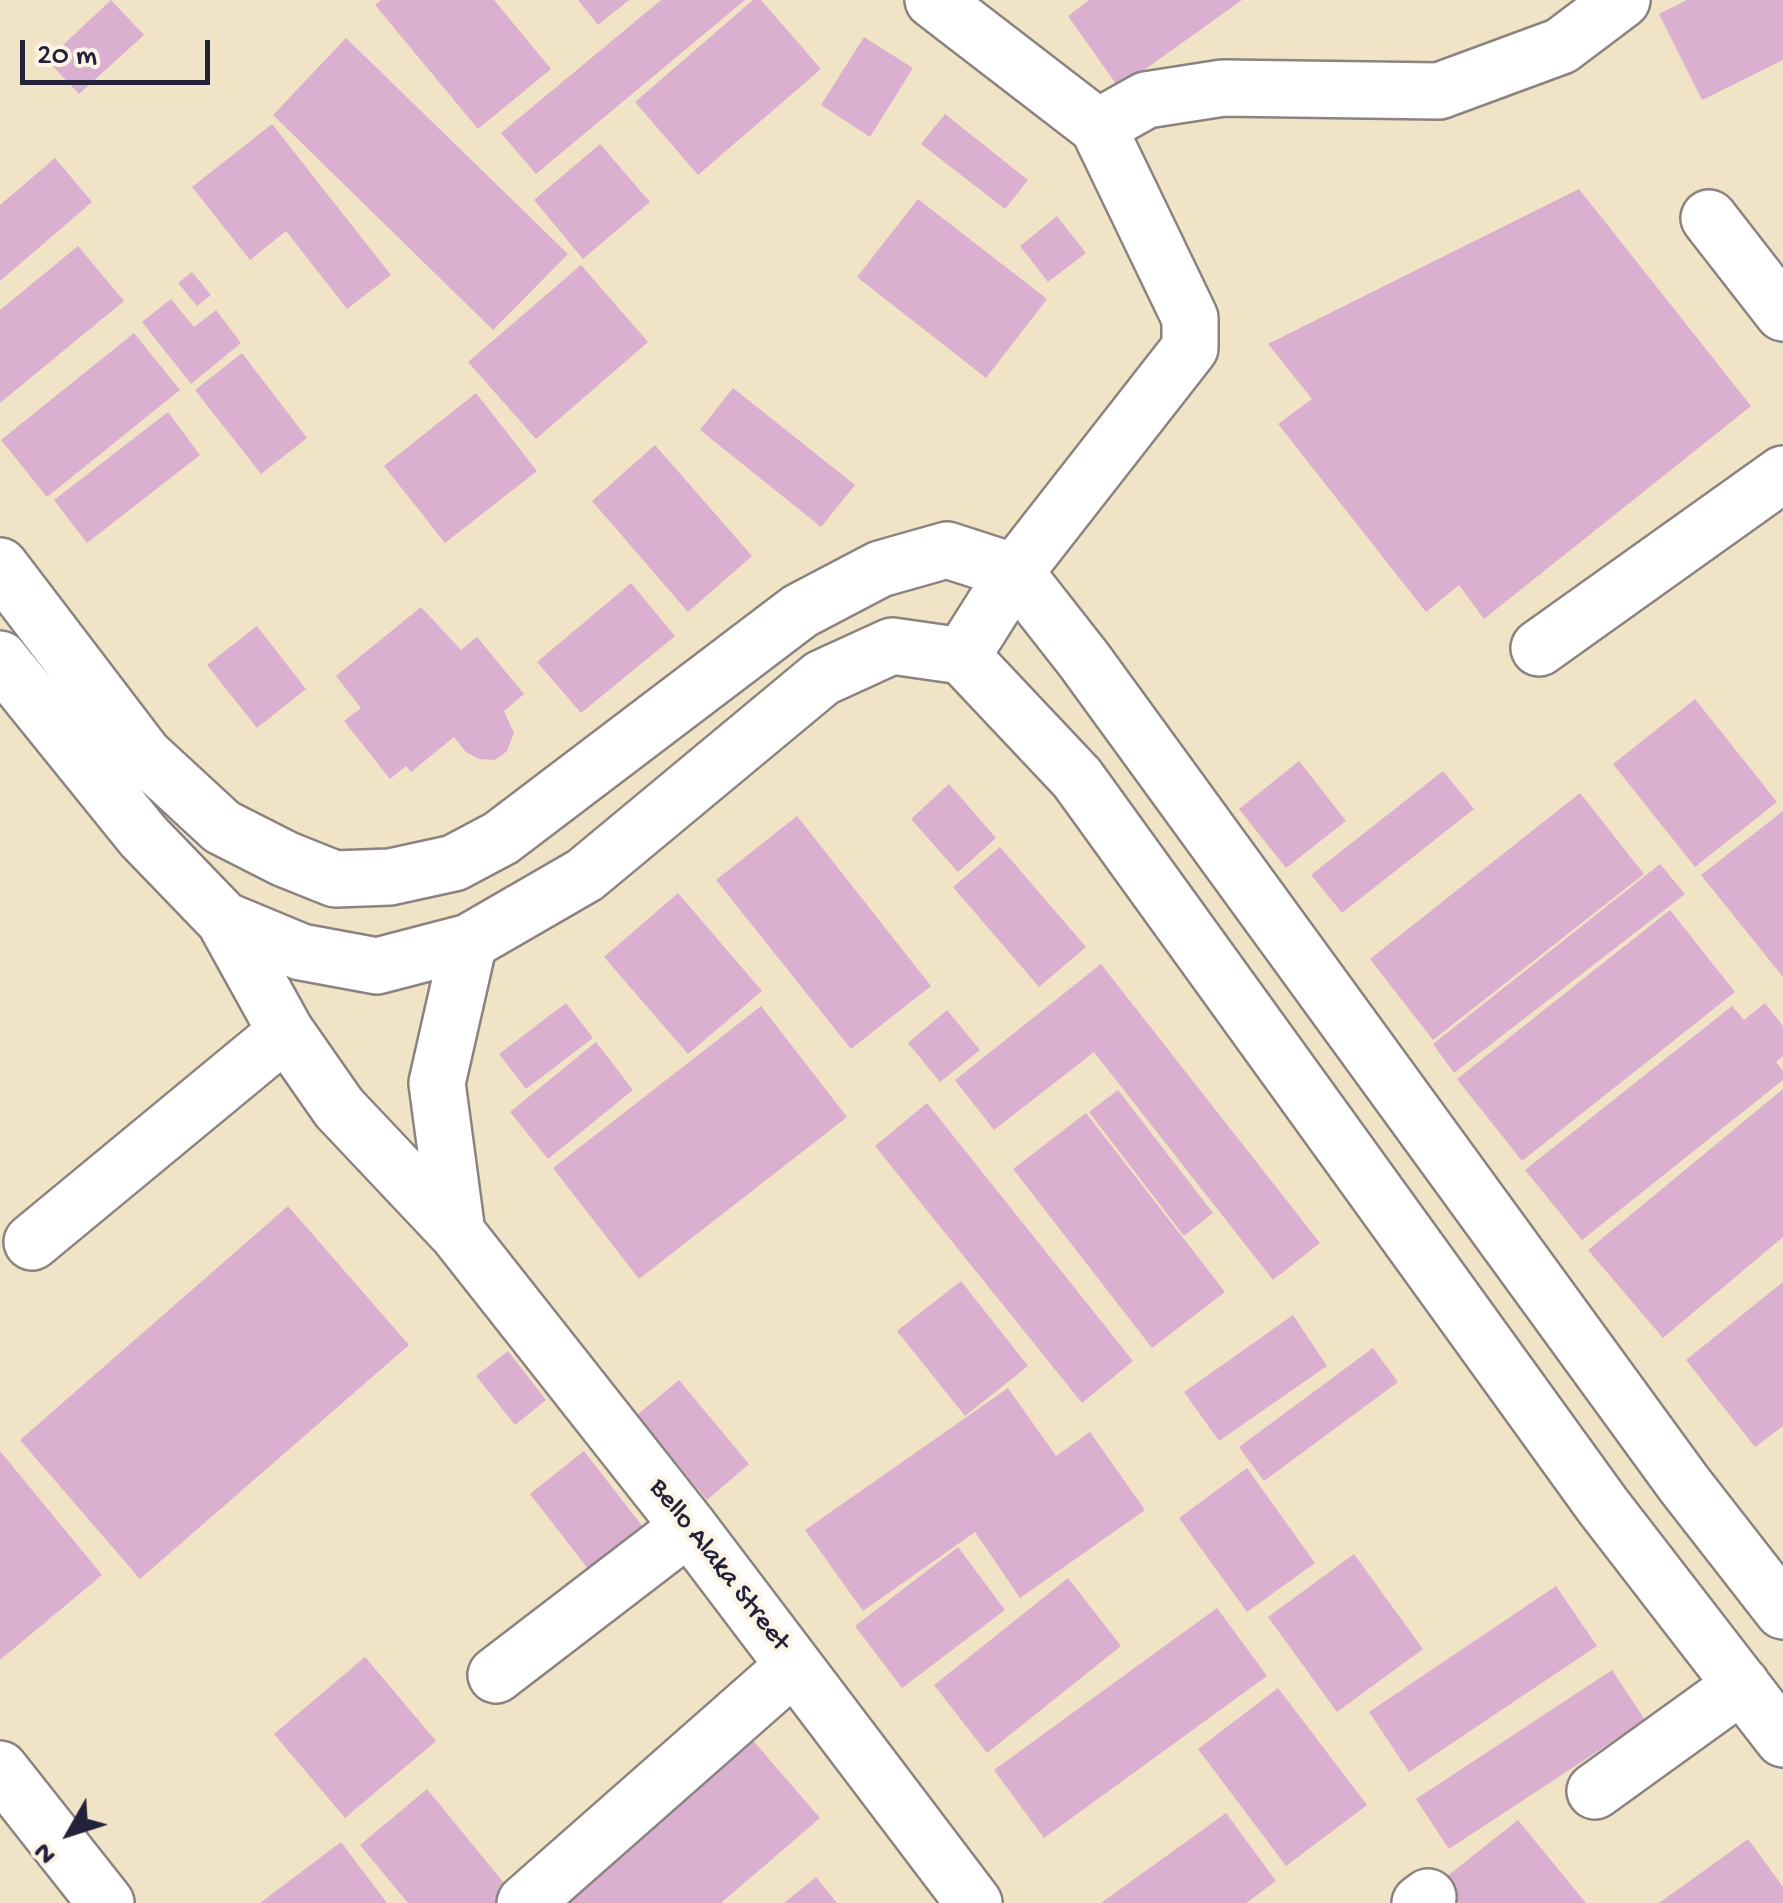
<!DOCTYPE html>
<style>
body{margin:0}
#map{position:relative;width:1783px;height:1903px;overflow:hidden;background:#f1e4c6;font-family:"Gochi Hand",sans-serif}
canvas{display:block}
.north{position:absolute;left:20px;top:1783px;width:100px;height:100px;-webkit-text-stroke:8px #fcf5e5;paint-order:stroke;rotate:231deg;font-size:28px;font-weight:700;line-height:40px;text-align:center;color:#22223b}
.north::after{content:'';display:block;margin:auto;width:35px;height:45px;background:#22223b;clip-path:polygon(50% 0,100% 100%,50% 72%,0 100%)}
.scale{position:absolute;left:20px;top:40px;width:190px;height:45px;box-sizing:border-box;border:5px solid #22223b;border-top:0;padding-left:12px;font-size:30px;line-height:35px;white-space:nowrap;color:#22223b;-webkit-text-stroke:8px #fcf5e5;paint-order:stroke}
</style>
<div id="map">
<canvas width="1783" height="1903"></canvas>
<div class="north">N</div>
<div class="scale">20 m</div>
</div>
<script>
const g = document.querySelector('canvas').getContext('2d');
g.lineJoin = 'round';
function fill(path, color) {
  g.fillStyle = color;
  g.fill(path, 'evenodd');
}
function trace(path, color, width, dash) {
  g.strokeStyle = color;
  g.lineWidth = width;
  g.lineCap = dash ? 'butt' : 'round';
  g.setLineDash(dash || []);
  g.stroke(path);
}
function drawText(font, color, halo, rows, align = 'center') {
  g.font = font + ' "Gochi Hand",sans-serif';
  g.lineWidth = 9;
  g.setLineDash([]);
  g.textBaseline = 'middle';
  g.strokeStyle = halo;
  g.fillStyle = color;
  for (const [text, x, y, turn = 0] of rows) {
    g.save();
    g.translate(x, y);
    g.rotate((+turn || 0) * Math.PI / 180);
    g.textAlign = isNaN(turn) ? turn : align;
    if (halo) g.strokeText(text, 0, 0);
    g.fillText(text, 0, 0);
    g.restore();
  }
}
const building = new Path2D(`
 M 111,0 L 144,35 L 79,94 L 47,60 Z
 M 381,0 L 494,0 L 551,69 L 478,129 L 375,5 Z
 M 578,0 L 629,0 L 598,25 Z
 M 661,0 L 745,0 L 536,174 L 501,133 Z
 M 753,0 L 761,0 L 821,69 L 698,175 L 635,102 Z
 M 1089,0 L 1242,0 L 1119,88 L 1068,16 Z
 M 1687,0 L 1783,0 L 1783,60 L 1702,100 L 1659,14 Z
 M 864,37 L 913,68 L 870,137 L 821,105 Z
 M 346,38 L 568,254 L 493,330 L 273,115 Z
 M 945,114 L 1028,180 L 1005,209 L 921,144 Z
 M 272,124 L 391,275 L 347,309 L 286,231 L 250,260 L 192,187 Z
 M 600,144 L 650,202 L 583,259 L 534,200 Z
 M 55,158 L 92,202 L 0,281 L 0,205 Z
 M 1579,189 L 1751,406 L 1484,619 L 1459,585 L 1426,612 L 1278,424 L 1312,399 L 1268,344 Z
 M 918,199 L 1047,299 L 986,378 L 857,277 Z
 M 1057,216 L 1086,253 L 1048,282 L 1020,246 Z
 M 78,246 L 124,301 L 0,403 L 0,310 Z
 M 581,265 L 648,342 L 536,439 L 468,362 Z
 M 192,272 L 211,295 L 197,306 L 178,283 Z
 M 171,299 L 194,327 L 216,310 L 241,343 L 191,384 L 142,322 Z
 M 134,333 L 180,390 L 47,497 L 1,440 Z
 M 242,353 L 307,438 L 261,474 L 195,390 Z
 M 733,388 L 855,485 L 821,527 L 700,430 Z
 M 476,393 L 537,471 L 445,543 L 384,466 Z
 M 168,412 L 200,455 L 87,543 L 54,500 Z
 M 655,445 L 752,556 L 688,612 L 592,501 Z
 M 631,583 L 675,636 L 581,713 L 537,662 Z
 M 421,607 L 461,650 L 477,637 L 524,694 L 504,711 L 514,733 L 507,751 L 501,756 L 494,760 L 479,759 L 466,752 L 454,737 L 411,772 L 406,766 L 390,779 L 344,721 L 361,708 L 336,676 Z
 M 257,626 L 306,689 L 257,728 L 207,665 Z
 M 1695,699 L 1777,802 L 1695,867 L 1613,764 Z
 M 1299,761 L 1346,821 L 1286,868 L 1239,809 Z
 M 1443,771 L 1474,809 L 1342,913 L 1311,875 Z
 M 949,784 L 996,838 L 958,872 L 911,819 Z
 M 1580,793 L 1644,874 L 1433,1040 L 1370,959 Z
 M 1783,811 L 1783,977 L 1701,875 Z
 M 797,816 L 931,986 L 851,1049 L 716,880 Z
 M 1000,847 L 1086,947 L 1039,987 L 953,887 Z
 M 1660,864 L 1685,894 L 1454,1073 L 1433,1044 Z
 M 678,893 L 762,991 L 688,1054 L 604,957 Z
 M 1670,910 L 1735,992 L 1522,1161 L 1457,1079 Z
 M 1101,964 L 1320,1243 L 1273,1280 L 1094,1052 L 994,1130 L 955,1080 Z
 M 566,1003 L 593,1038 L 526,1089 L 499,1054 Z
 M 1765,1003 L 1783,1026 L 1783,1056 L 1776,1062 L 1783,1071 L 1783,1080 L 1582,1240 L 1525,1170 L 1732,1006 L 1744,1020 Z
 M 761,1006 L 847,1117 L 639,1279 L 553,1168 Z
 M 947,1010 L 980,1050 L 940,1082 L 908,1043 Z
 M 596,1042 L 633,1090 L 548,1159 L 510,1112 Z
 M 1783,1089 L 1783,1237 L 1663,1338 L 1588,1250 Z
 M 1118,1090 L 1213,1213 L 1184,1236 L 1089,1112 Z
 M 927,1103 L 1133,1361 L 1082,1403 L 875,1146 Z
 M 1086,1113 L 1225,1292 L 1152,1348 L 1013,1169 Z
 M 288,1206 L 409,1345 L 140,1579 L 20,1440 Z
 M 961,1281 L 1028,1366 L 965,1416 L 897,1331 Z
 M 1783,1282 L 1783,1426 L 1755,1447 L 1686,1360 Z
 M 1293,1315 L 1327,1366 L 1219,1441 L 1184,1392 Z
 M 1373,1348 L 1398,1382 L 1264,1481 L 1239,1447 Z
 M 508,1351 L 546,1400 L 515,1425 L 476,1376 Z
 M 679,1380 L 749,1464 L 707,1500 L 637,1415 Z
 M 1008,1388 L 1056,1456 L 1090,1432 L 1145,1510 L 1020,1598 L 975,1532 L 863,1611 L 805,1530 Z
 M 0,1451 L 102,1575 L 0,1660 Z
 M 584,1451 L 650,1536 L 595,1578 L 530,1494 Z
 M 1247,1468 L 1315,1563 L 1247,1612 L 1179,1518 Z
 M 958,1547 L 1005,1610 L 902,1688 L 855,1626 Z
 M 1354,1554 L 1423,1649 L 1337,1712 L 1268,1617 Z
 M 1068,1578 L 1121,1646 L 987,1753 L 934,1685 Z
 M 1556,1586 L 1597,1646 L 1409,1772 L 1369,1712 Z
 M 1217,1608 L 1267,1676 L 1044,1838 L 994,1770 Z
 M 365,1657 L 436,1741 L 345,1818 L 274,1734 Z
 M 1612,1670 L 1645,1720 L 1449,1849 L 1416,1799 Z
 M 1278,1688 L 1367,1805 L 1286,1866 L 1198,1749 Z
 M 743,1729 L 820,1818 L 721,1903 L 541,1903 Z
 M 427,1789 L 513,1894 L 502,1903 L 408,1903 L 360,1845 Z
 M 1226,1813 L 1276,1881 L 1246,1903 L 1101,1903 Z
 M 1518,1820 L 1586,1903 L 1459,1903 L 1441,1881 Z
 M 1748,1839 L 1783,1887 L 1783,1903 L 1659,1903 Z
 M 341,1842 L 387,1903 L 260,1903 Z
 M 816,1877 L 837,1903 L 784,1903 Z`);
const minor = new Path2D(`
 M 933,0 L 1098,127 L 1190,318 L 1190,348 L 1015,572 L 962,656
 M 1098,127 L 1146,100 L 1223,88 L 1439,91 L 1561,46 L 1622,0
 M 1709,218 L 1783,313
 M 0,566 L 144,755 L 222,827 L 285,859 L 335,879 L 390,877 L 454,863 L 501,838 L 800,611 L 880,569 L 947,550 L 1015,572 L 1084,660 L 1684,1484 L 1783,1611
 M 1539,648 L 1783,474
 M 0,659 L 143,836 L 224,920 L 301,952 L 377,966 L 469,942 L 585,875 L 822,678 L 892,646 L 962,656 L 1077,778 L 1603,1506 L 1783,1739
 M 224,920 L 286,1032 L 339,1108 L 457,1233 L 689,1527 L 974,1903
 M 457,1233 L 437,1083 L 469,942
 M 32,1242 L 286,1032
 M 496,1675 L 689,1527
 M 0,1769 L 106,1903
 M 1595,1791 L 1742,1685
 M 525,1903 L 794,1666
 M 1420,1903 L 1428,1897`);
const streetNames = [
 ["Bello Alaka Street",718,1566,52]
];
fill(building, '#daafd0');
trace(minor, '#8a8380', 60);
trace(minor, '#fff', 55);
drawText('28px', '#22223b', '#fcf5e5', streetNames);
</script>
